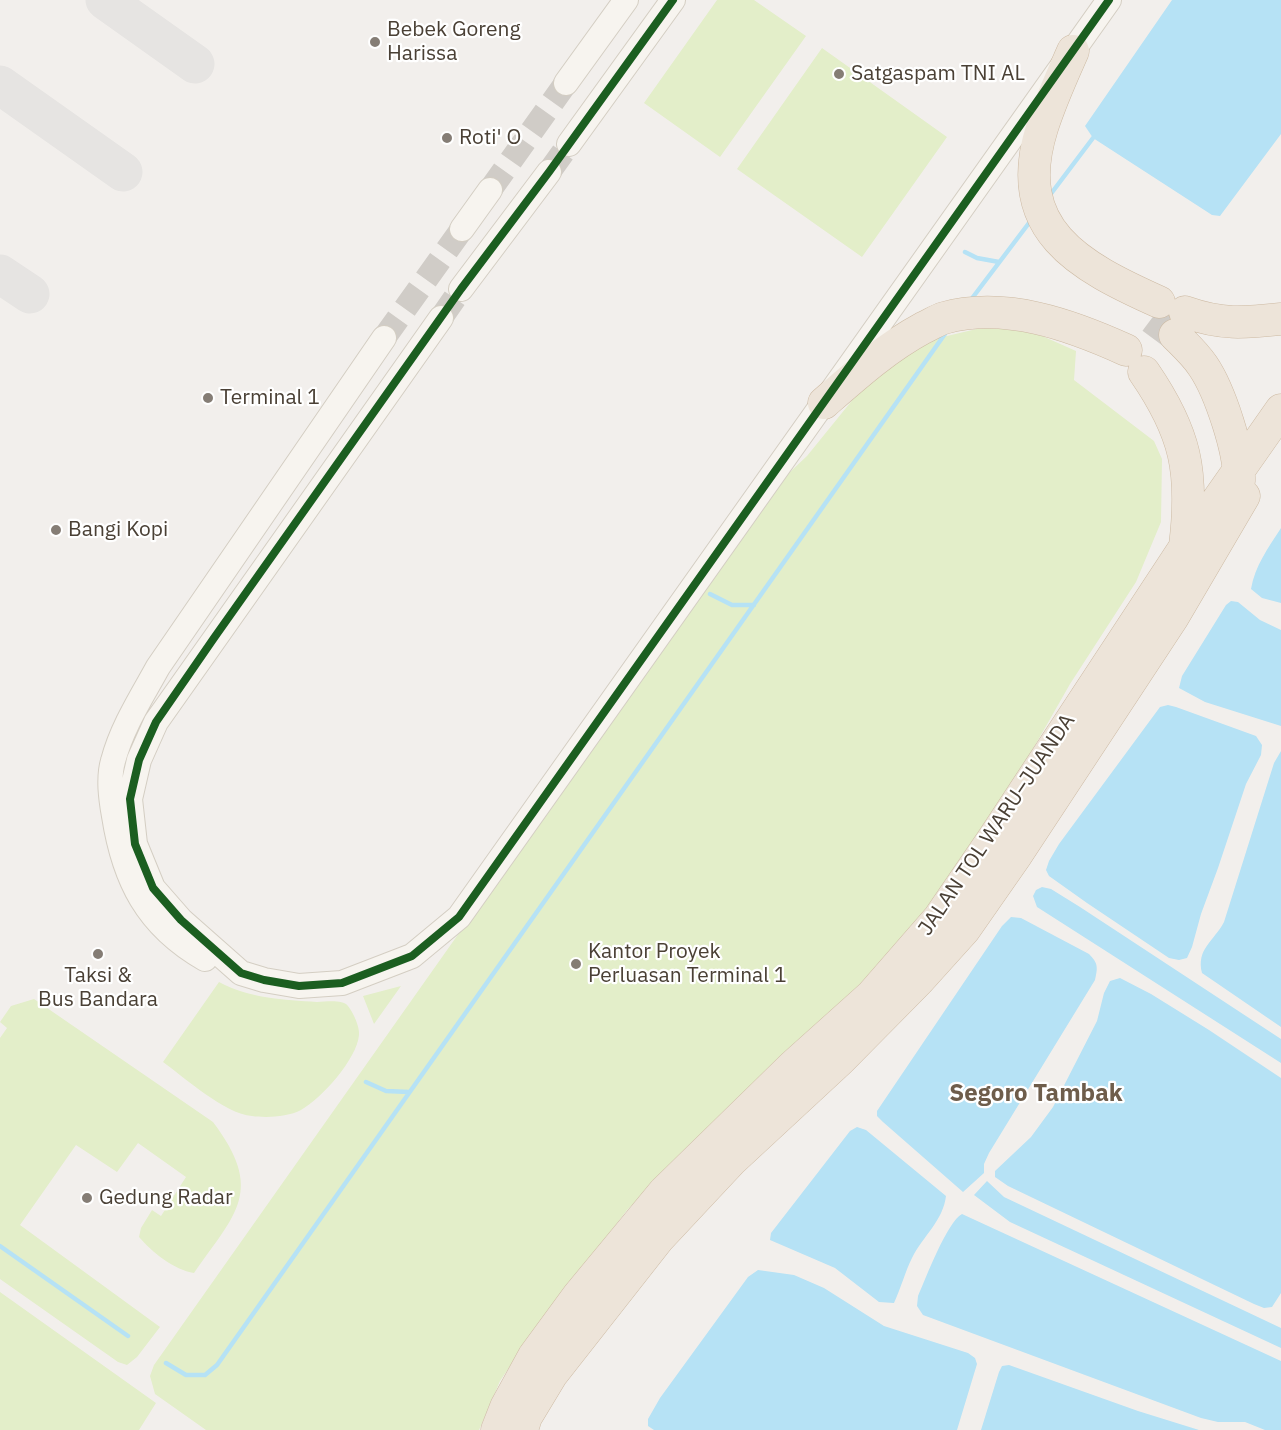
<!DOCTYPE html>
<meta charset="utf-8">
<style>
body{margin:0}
canvas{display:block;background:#f2efec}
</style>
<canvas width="1281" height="1430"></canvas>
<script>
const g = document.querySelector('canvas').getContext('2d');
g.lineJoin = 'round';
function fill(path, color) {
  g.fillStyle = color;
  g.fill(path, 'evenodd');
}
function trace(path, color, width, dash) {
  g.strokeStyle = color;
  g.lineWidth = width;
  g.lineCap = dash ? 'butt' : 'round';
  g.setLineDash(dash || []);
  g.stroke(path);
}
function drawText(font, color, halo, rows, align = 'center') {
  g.font = font + ' "IBM Plex Sans",sans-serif';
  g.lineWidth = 4.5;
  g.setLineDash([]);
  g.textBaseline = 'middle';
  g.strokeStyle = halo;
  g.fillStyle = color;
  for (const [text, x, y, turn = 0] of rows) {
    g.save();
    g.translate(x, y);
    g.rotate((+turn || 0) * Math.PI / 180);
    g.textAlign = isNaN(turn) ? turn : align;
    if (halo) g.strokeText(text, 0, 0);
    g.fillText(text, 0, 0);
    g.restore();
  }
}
const green = new Path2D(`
 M 717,0 L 754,0 L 806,36 L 720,157 L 644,103 Z
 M 822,48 L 947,137 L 862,257 L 737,169 Z
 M 985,327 L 1031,331 L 1076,351 L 1074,380 L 1154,441 L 1162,459 L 1161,522 L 1136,582 L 1070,684 L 1009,791 L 918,920 L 863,986 L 783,1057 L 627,1210 L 520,1351 L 500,1381 L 479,1430 L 206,1430 L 155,1394 L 150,1376 L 154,1365 L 774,487 L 807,456 L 867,382 L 930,340 Z
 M 219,982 C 247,998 285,1000 317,1002 C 326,1002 342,999 348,1006 C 353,1012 360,1027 359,1035 C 357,1059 321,1099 301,1110 C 288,1117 266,1118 252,1116 C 225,1114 185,1078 163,1062 Z
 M 401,986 L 374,1024 L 363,996 Z
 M 34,999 L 213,1122 C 265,1191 236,1213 194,1273 C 174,1270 152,1252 139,1237 L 141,1228 L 152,1210 L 161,1216 L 186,1177 L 138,1143 L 117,1172 L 76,1145 L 20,1225 L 160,1327 L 137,1357 L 127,1365 L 118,1362 L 0,1279 L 0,1038 L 7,1028 L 0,1022 L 11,1006 Z
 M 0,1292 L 156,1403 L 139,1430 L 0,1430 Z`);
const water = new Path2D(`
 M 1172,0 L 1281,0 L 1281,134 L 1220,216 L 1212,215 L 1093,138 L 1085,126 Z
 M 1281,528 L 1281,603 L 1262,598 L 1251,589 C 1255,566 1268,548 1281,528 Z
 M 1231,601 L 1238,602 L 1260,620 L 1281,630 L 1281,726 L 1205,702 L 1179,688 L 1182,676 L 1226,605 Z
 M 1168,705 L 1176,707 L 1256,736 L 1262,745 L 1261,755 L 1246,784 L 1218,868 L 1201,914 L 1192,947 L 1187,958 L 1179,960 L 1169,958 L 1087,903 L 1049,876 L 1046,870 L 1049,861 L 1059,844 L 1160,707 Z
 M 1281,751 L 1281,1027 L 1202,973 C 1196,949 1214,941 1224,922 L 1274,763 Z
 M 1042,887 L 1051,889 L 1080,907 L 1281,1039 L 1281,1063 L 1037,907 L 1033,896 L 1036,890 Z
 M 1011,917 L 1021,918 L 1089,954 C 1098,963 1098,967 1095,980 L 989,1153 L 984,1164 L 984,1173 L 963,1192 L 883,1122 L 877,1116 L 877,1111 L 1002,926 Z
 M 1120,978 L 1151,994 L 1209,1030 L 1281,1078 L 1281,1293 L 1272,1307 L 1264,1308 L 1254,1304 L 1008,1186 L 995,1177 L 995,1171 L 1031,1137 L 1053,1107 L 1097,1021 L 1104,993 L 1110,981 Z
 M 857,1127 L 866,1130 L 946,1196 C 943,1221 923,1236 912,1258 C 905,1272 901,1288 894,1303 L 879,1302 L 835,1268 L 770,1240 L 771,1233 L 850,1131 Z
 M 987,1181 L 1004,1197 L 1281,1328 L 1281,1348 L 1010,1222 L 974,1195 Z
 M 962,1214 L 1281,1361 L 1281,1430 L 1265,1430 L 1245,1422 L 1218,1422 L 1201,1418 L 923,1315 L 917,1306 L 918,1296 C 926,1278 947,1222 962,1214 Z
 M 758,1270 L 794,1275 L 824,1288 L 884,1326 L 968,1353 L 975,1358 L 977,1364 L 957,1430 L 654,1430 L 648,1426 L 648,1419 L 660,1398 L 748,1277 Z
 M 1009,1365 L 1138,1411 L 1199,1430 L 981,1430 L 999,1372 L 1002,1366 Z`);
const stream = new Path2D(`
 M 1050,195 L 1093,138
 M 965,252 L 977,258 L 999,262
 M 970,301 L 1032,219
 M 710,594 L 732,605 L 754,605
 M 366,1082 L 386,1091 L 409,1092
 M 0,1246 L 128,1336
 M 166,1363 L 186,1375 L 205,1375 L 217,1365 L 947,331`);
const taxiway = new Path2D(`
 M 105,0 L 195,64
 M 0,85 L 123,172
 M 0,274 L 30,294`);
const secondaryTunnel = new Path2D(`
 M 549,172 L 569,144
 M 490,190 L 566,83
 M 441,318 L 461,289
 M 384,338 L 462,229`);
const highwayTunnel = new Path2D(`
 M 1152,318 L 1175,335`);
const secondary = new Path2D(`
 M 566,83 L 626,0
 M 569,144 L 673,0
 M 462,229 L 490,190
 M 461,289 L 549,172
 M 441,318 L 156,722 L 139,760 L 130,799 L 135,844 L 153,888 L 181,920 L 241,973 L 264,980 L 299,986 L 342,983 L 412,956 L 459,917 L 1109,0
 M 205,959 C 147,926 124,880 114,816 C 111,799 108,778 113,761 C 122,727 141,698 158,667 L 384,338`);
const highway = new Path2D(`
 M 1073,51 C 1062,76 1050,102 1042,128 C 1010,230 1079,266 1159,302
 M 1185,312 C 1222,325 1243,323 1281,319
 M 1175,335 C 1185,345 1195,354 1203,366 C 1220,391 1240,452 1239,481
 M 1144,372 C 1186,433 1194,472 1185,546
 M 824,403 C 856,375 886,348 923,328 C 930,325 937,320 944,318 C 1005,301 1071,325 1126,350
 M 497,1430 L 506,1407 L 534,1356 L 578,1296 L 664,1192 L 793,1066 L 871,996 L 939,918 L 993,839 L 1185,547 L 1281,410
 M 522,1430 L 526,1417 L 552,1374 L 658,1239 L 731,1161 L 840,1060 L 918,981 L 964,930 L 1017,854 L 1173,617 L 1244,496`);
const cycleway = new Path2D(`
 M 673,0 L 549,172 L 461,289 L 214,638 L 156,722 L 139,760 L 130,799 L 135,844 L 153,888 L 181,920 L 241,973 L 264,980 L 299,986 L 342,983 L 412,956 L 459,917 L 1109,0`);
const markers = [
 [375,42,6,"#857d75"],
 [839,74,6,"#857d75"],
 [447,138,6,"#857d75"],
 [208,398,6,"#857d75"],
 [56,530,6,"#857d75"],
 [98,954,6,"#857d75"],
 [576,964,6,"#857d75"],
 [87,1198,6,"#857d75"]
];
const poiNames = [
 ["Bebek Goreng",387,30],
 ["Harissa",387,54],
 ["Satgaspam TNI AL",851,74],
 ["Roti' O",459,138],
 ["Terminal 1",220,398],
 ["Bangi Kopi",68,530],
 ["Kantor Proyek",588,952],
 ["Perluasan Terminal 1",588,976],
 ["Taksi &",98,976,"center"],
 ["Bus Bandara",98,1000,"center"],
 ["Gedung Radar",99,1198]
];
const streetNames = [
 ["JALAN TOL WARU–JUANDA",997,825,-56]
];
const quarterNames = [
 ["Segoro Tambak",1036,1094]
];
fill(green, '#e3eec9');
fill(water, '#b6e2f5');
trace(stream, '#b6e2f5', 4.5);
trace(taxiway, '#e6e4e2', 39);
trace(secondaryTunnel, '#d0ccc7', 24, [24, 12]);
trace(highwayTunnel, '#d0ccc7', 32, [32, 16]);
trace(secondary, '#d4cec3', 26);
trace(highway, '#cdbaa3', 33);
trace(secondary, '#f7f4ef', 24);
trace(highway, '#ede4d9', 32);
trace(cycleway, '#1b5e20', 8);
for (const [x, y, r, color] of markers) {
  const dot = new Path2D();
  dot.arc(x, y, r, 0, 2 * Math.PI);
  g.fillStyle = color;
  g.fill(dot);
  trace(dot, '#fff', 2);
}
drawText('21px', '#4a4035', '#fff', poiNames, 'left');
drawText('21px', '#4a4035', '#fff', streetNames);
drawText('bold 24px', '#6e5d4b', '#fff', quarterNames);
</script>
